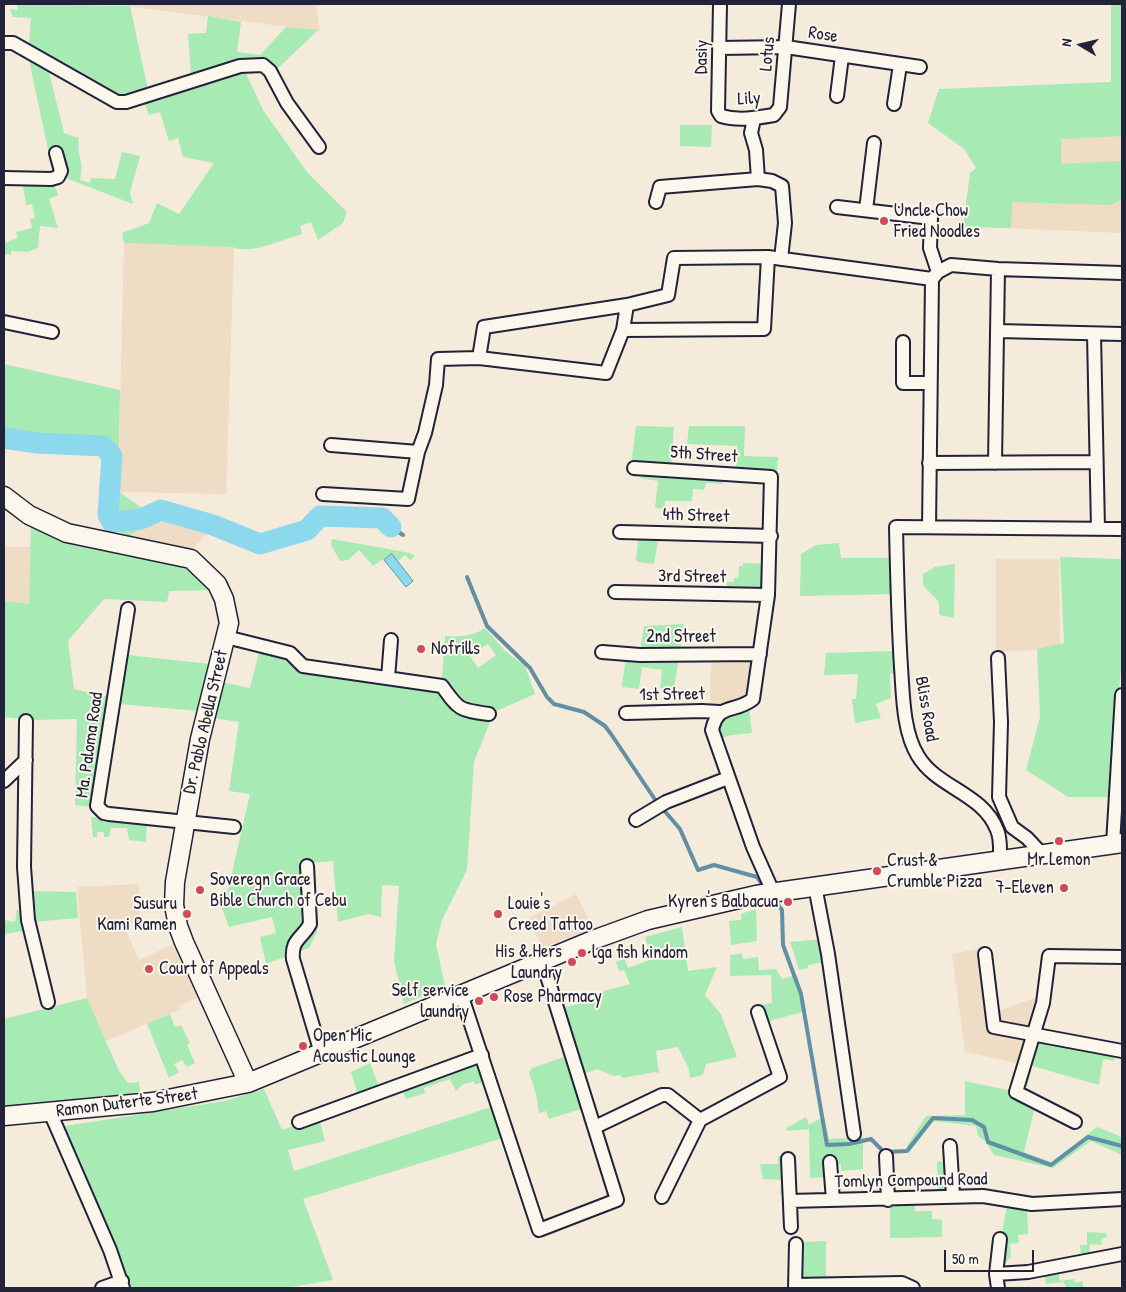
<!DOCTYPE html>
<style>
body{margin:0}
#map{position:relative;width:1126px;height:1292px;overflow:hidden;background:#f5ebda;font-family:"Patrick Hand",sans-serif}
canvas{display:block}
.frame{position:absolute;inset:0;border:5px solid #22223b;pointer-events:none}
.north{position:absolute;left:1056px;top:20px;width:50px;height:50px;-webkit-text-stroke:4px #fbf7ec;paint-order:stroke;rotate:279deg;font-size:14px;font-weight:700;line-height:20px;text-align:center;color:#22223b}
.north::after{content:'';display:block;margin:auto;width:18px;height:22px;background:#22223b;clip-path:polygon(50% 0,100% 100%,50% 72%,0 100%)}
.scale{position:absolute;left:944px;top:1250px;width:90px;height:22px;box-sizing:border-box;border:2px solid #22223b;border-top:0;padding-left:6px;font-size:15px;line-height:18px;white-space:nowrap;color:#22223b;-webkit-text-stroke:4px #fbf7ec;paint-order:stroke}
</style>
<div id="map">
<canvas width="1126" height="1292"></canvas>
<div class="frame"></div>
<div class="north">N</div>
<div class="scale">50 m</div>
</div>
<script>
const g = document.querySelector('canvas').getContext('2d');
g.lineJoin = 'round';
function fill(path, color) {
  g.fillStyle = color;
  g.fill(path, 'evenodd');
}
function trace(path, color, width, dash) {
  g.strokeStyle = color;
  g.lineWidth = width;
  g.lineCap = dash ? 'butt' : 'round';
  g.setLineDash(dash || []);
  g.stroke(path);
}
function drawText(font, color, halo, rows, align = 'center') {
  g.font = font + ' "Patrick Hand",sans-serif';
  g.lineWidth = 4;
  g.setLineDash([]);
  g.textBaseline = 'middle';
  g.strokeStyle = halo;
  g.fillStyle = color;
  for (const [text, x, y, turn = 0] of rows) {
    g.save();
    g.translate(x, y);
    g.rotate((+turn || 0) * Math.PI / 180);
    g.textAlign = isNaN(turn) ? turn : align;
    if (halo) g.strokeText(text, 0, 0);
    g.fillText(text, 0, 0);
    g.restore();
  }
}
const built = new Path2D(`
 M 110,4 L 316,4 L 320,31 L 179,13 Z
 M 1122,133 L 1122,233 L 1005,228 L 1008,134 Z
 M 124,243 L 234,247 L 226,494 L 118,492 Z
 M 153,516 L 199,524 L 212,528 L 193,549 L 130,536 Z
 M 4,547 L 30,547 L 29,604 L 4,603 Z
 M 996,559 L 1059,559 L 1060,649 L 996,652 Z
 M 711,657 L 756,657 L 749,697 L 742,703 L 710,705 Z
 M 139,884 L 140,920 L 125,928 L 139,960 L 176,943 L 203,995 L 179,1006 L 181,1009 L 106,1041 L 87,998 L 77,887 Z
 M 576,894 L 593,928 L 542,948 L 529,918 Z
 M 987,947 L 993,1013 L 1037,997 L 1016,1063 L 965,1052 L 952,954 Z`);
const green = new Path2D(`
 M 18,4 L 130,6 L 148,90 L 128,98 L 111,93 L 29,43 L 31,18 L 13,17 L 10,9 L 17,10 Z
 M 1111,4 L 1122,4 L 1122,136 L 1061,139 L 1061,164 L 1122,161 L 1122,199 L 1111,205 L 1012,202 L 1011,228 L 963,227 L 970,173 L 976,168 L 964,149 L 928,123 L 939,89 L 1111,82 Z
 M 208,16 L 241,22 L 237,52 L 260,55 L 286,27 L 318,30 L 274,72 L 245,71 L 263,110 L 307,172 L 347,212 L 343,223 L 318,240 L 311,222 L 300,226 L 302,234 C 285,239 249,255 233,247 L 124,243 L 122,233 L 149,223 L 157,203 L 179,214 L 214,163 L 183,157 L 178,138 L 169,141 L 160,112 L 149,115 L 144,102 L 191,76 L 188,34 L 206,33 Z
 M 29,60 L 49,72 L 64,133 L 79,138 C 76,155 85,161 80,180 L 90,183 L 91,178 L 115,179 L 122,152 L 140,156 L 130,193 L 133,204 L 53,173 Z
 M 680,125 L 712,125 L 711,147 L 680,146 Z
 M 54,184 L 58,195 L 49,199 L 58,228 L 40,226 L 38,248 L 28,252 L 11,251 L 11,255 L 4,254 L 4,243 L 18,238 L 16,232 L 32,228 L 30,219 L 35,218 L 32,204 L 26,205 L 23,186 Z
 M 4,364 L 120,390 L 118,491 L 153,516 L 130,536 L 103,527 L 105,466 L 97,450 L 17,442 L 4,443 Z
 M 636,426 L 674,427 L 671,467 L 631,466 Z
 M 689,426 L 745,426 L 744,456 L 778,457 L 777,474 L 736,472 L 737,446 L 687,444 Z
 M 642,471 L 723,478 L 723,484 L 706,483 L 704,490 L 693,489 L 692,501 L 665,501 L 664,509 L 655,508 L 658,481 L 641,478 Z
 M 31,522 L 73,543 L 126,556 L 179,565 L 197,575 L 210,590 L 169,591 L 167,602 L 104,599 L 68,641 L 74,689 L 106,696 L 92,807 L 75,805 L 77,719 L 32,720 L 4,717 L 4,601 L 29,604 Z
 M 639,535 L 656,536 L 658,541 L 654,564 L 638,562 L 636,559 Z
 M 332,539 L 410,553 L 415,556 L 410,560 L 405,555 L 398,561 L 391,554 L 373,566 L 359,550 L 348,560 L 340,561 L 331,545 Z
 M 839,543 L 841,558 L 895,558 L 896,594 L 800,596 L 801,554 L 816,545 Z
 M 1060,557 L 1122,559 L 1122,658 L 1109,797 L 1068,797 L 1026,770 L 1040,717 L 1037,649 L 1064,643 Z
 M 743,563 L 764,564 L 764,590 L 727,590 L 727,582 L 734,582 L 734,578 L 738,578 L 739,566 L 743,566 Z
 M 955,564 L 954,618 L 939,615 L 939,602 L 923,585 L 923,574 L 935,567 Z
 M 684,624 L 680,650 L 640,651 L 644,626 Z
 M 485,628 L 504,650 L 525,666 L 535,694 L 494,712 L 474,762 L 467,870 L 442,920 L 436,944 L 445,986 L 404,1004 L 394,961 L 399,886 L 382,885 L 381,917 L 369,914 L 338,922 L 333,861 L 311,863 L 317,932 L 309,948 L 266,964 L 260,937 L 276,933 L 272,917 L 229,927 L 217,895 L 228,890 L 250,794 L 229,791 L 239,722 L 214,718 L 222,682 L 250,688 L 262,640 L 298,651 L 302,661 L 442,679 L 445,636 C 460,637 471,637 485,628 ZM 488,644 L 496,655 L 478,668 L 470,656 Z
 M 895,651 L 896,673 L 890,674 L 891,698 L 876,704 L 881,718 L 855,723 L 852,699 L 856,699 L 858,674 L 824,675 L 826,653 Z
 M 128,655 L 210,664 L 198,711 L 119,704 Z
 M 626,656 L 679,657 L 674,689 L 660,688 L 662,670 L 642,667 L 639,689 L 622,687 Z
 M 749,706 L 752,733 L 732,735 L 719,738 L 717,721 Z
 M 91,817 L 147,820 L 146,842 L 129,840 L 127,828 L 111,828 L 109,837 L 104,837 L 104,832 L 97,832 L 97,837 L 93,837 Z
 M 30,891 L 76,892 L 78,918 L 33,922 Z
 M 756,909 L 757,941 L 731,945 L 729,921 L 741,920 L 741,914 Z
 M 17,910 L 22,911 L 24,931 L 4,934 L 4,920 L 15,922 Z
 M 682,927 L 688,971 L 717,967 L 705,995 L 721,1014 L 737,1057 L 706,1064 L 703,1075 L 690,1078 L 689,1069 L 678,1047 L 656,1051 L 659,1073 L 655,1072 L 623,1078 L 620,1075 L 614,1076 L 597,1069 L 584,1074 L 562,1008 L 598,999 L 604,991 L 630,984 L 624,970 L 619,971 L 616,962 L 624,958 L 628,968 L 652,959 L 645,937 Z
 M 822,939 L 824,962 L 808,965 L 808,968 L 799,970 L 790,942 Z
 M 742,953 L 743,959 L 758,957 L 759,970 L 776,969 L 782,979 L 797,975 L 806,1011 L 769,1021 L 772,1033 L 768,1034 L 757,1006 L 772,1003 L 771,975 L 730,976 L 730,955 Z
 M 87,998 L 119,1071 L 128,1083 L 139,1082 L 140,1092 L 61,1103 L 4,1107 L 4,1019 Z
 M 170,1014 L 175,1027 L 181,1025 L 190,1043 L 187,1045 L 195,1063 L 187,1067 L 182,1060 L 174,1064 L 179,1072 L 169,1078 L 147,1024 Z
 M 1035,1038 L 1115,1056 L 1114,1061 L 1103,1059 L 1099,1085 L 1032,1066 L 1027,1087 L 1022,1085 Z
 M 564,1057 L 581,1109 L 549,1119 L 546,1111 L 539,1113 L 536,1094 L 529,1072 L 532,1068 Z
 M 480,1061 L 485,1081 L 475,1085 L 474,1081 L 462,1085 L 456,1091 L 450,1079 L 424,1088 L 425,1093 L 406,1099 L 402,1089 Z
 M 370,1063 L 379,1087 L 358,1096 L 351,1072 Z
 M 965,1081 L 1007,1090 L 1013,1099 L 1034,1110 L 1024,1152 L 1051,1162 L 1097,1127 L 1122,1137 L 1122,1155 L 1091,1141 L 1053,1168 L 994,1155 L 985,1141 L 978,1136 L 976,1126 L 934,1121 L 909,1153 L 907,1146 L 926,1116 L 965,1115 Z
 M 264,1089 L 282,1130 L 319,1118 L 325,1141 L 288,1150 L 294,1171 L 494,1106 L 503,1138 L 303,1199 L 333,1280 L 286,1288 L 132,1288 L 124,1279 L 59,1127 L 225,1101 Z
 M 824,1116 L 829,1139 L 863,1137 L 863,1169 L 841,1171 L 841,1164 L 833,1164 L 833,1177 L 810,1178 L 809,1129 L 787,1131 L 786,1128 L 806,1117 L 809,1125 Z
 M 943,1142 L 948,1142 L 950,1192 L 938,1193 L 937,1162 L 944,1161 Z
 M 784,1155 L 786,1193 L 780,1194 L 781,1180 L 763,1179 L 760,1164 L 778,1164 L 778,1156 Z
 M 1008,1201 L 1027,1206 L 1028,1234 L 1018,1235 L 1019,1243 L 1010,1244 L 1011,1256 L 998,1274 L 1001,1237 Z
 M 915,1205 L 915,1211 L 932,1211 L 932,1219 L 942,1220 L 942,1237 L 890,1238 L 890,1206 Z
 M 1087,1232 L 1106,1233 L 1107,1237 L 1101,1239 L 1102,1245 L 1090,1244 L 1089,1255 L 1081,1258 L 1080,1245 L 1087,1245 Z
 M 826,1241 L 826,1281 L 801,1282 L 800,1242 Z
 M 1058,1269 L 1060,1281 L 1074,1279 L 1075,1283 L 1082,1281 L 1084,1288 L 1076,1288 L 1075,1286 L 1066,1288 L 1064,1282 L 1046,1284 L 1044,1272 Z`);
const water = new Path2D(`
 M 392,554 L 413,581 L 406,587 L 384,560 Z`);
const stream = new Path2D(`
 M 391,527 L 403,535
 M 467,577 L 487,626 L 530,668 L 547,697 L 554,704 L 584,712 L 605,726 L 611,734 L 656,801 L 680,829 L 698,870 L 714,865 L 757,877 L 765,889
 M 773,898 L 782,910 L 783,945 L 801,994 L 827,1145 L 849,1144 L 871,1139 L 884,1152 L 907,1151 L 933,1118 L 972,1120 L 984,1127 L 988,1142 L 1051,1165 L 1088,1137 L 1122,1146`);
const river = new Path2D(`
 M 4,438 L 37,443 L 103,446 L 112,456 L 108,515 L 112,522 L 141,519 L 161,510 L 213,525 L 260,544 L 307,530 L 320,516 L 382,518 L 391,527`);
const street = new Path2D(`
 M 720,4 L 718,111 L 721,116 C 738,121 756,118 774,115 L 780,107 L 789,4
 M 4,43 L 13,43 L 117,102 L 126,102 L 240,66 L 263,65 L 270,71 L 287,103 L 319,147
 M 719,48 L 786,47 L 920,67
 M 837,96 L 842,56
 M 894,104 L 900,65
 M 754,119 L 751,133 L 756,150 L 758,179
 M 4,178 L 51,179 L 58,177 L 61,171 L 56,153
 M 656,202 L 660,187 L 758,179 L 772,181 L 782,186 L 785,223 L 781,259
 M 837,207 L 931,218 L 930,248 L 938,272
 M 866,210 L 874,143
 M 4,322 L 52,332
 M 623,330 L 764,329 L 768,257
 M 998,331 L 1122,334
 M 1094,334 L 1098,529
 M 903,342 L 903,383 L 930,383
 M 479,358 L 484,327 L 627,305 L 668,295 L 674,258 L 768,257 L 932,279
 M 331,445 L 418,452
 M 929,463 L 1096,462
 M 995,463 L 998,269
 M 634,468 L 771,477 L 768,595 L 753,699 C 734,714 718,702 712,730 L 753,847 L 773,892
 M 323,494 L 408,499 L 418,452 L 425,433 L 436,385 L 438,359 L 479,358 L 606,373 L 623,330 L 627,305
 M 929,527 L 932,279 L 938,272 L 951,265 L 998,269 L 1122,273
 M 620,532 L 771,536
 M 615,592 L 768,595
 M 128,609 L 97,806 L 104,813 L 109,814 L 234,827
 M 226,637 L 290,653 L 303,666 L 442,686 C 459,710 459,710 489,714
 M 602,652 L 640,655 L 760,654
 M 998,658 L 1001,722 L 999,797 L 1012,827 L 1027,838 L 1042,854
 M 388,678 L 391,640
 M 626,713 L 702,711 L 719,712
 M 26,721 L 24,867 L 28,920 L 48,1002
 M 4,781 L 26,760
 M 636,820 L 666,802 L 728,778
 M 1113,844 L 1122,695
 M 1000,860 C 1000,851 1001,838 997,830 C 983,793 937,788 918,756 C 903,732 903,695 901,667 C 898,620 897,574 896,527 L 1122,529
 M 307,866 L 310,924 C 302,939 291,939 293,959 L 321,1053
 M 815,886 L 828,954 L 854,1134
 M 985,954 L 994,1027 L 1122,1051
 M 461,994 L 539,1230 L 617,1200 L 542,960
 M 50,1112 L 110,1250 L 123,1288
 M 299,1122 L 482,1055
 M 1075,1122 L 1016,1092 L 1043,1003 L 1049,956 L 1122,957
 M 595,1127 L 662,1095 L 668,1095 L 700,1120
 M 950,1146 L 953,1196
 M 886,1156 L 888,1200
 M 788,1159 L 791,1227
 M 830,1162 L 833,1200
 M 662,1197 L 700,1120 L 780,1077 L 758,1012
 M 790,1201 L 983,1196 L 1032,1204 L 1122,1199
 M 996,1274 L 1028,1272 L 1122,1254
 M 795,1285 L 902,1283 L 913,1288
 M 102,1288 L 122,1281
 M 795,1288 L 796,1244
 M 998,1288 L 996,1274 L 1000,1239`);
const secondary = new Path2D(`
 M 4,496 L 29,515 L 67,533 L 191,559 L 217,584 L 224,599 L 229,623 L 200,739 L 175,882 L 174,905 L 178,926 L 184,942 L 248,1083
 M 4,1116 L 153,1102 L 248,1083 L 593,940 L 648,920 L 756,895 L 1122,843`);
const markers = [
 [884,221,5,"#d1495b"],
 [421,649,5,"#d1495b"],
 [1059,841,5,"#d1495b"],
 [877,871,5,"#d1495b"],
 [1064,888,5,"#d1495b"],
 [200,890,5,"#d1495b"],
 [788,902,5,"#d1495b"],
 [187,914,5,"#d1495b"],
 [498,914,5,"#d1495b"],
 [582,953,5,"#d1495b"],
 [572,962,5,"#d1495b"],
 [149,969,5,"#d1495b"],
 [494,997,5,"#d1495b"],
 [479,1001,5,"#d1495b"],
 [303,1046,5,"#d1495b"]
];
const streetNames = [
 ["Rose",823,35,9],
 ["Lotus",768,54,-85],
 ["Dasiy",702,57,-89],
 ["Lily",749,99,-3],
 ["5th Street",704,455,4],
 ["4th Street",696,516,2],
 ["3rd Street",692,577,1],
 ["2nd Street",681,637],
 ["1st Street",672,695,-1],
 ["Bliss Road",926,709,80],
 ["Dr. Pablo Abella Street",206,722,-77],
 ["Ma. Paloma Road",90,745,-82],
 ["Ramon Duterte Street",127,1103,-7],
 ["Tomlyn Compound Road",911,1181,-1]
];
const poiNames = [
 ["Uncle Chow",894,211],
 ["Fried Noodles",894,232],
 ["Nofrills",431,649],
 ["Mr Lemon",1059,860,"center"],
 ["Crust &",887,861],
 ["Crumble Pizza",887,882],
 ["Soveregn Grace",210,880],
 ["Bible Church of Cebu",210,901],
 ["7-Eleven",1054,888,"right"],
 ["Kyren's Balbacua",778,902,"right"],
 ["Susuru",177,904,"right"],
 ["Kami Ramen",177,925,"right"],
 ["Louie's",508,904],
 ["Creed Tattoo",508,925],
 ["His & Hers",562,952,"right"],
 ["Laundry",562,973,"right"],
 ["lga fish kindom",592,953],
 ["Court of Appeals",159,969],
 ["Self service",469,991,"right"],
 ["laundry",469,1012,"right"],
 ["Rose Pharmacy",504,997],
 ["Open Mic",313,1036],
 ["Acoustic Lounge",313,1057]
];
fill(built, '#eedcc4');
fill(green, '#a7eab4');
fill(water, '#8cd8ec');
trace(water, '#628fa5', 1);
trace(stream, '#628fa5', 4);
trace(river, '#8cd8ec', 21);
trace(street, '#22223b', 16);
trace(secondary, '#22223b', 21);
trace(street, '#fbf7ec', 12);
trace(secondary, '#fbf7ec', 18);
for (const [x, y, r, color] of markers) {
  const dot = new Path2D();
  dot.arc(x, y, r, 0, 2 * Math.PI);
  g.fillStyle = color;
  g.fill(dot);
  trace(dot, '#fbf7ec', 2);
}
drawText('18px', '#22223b', '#fbf7ec', streetNames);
drawText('18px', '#22223b', '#fbf7ec', poiNames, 'left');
</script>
